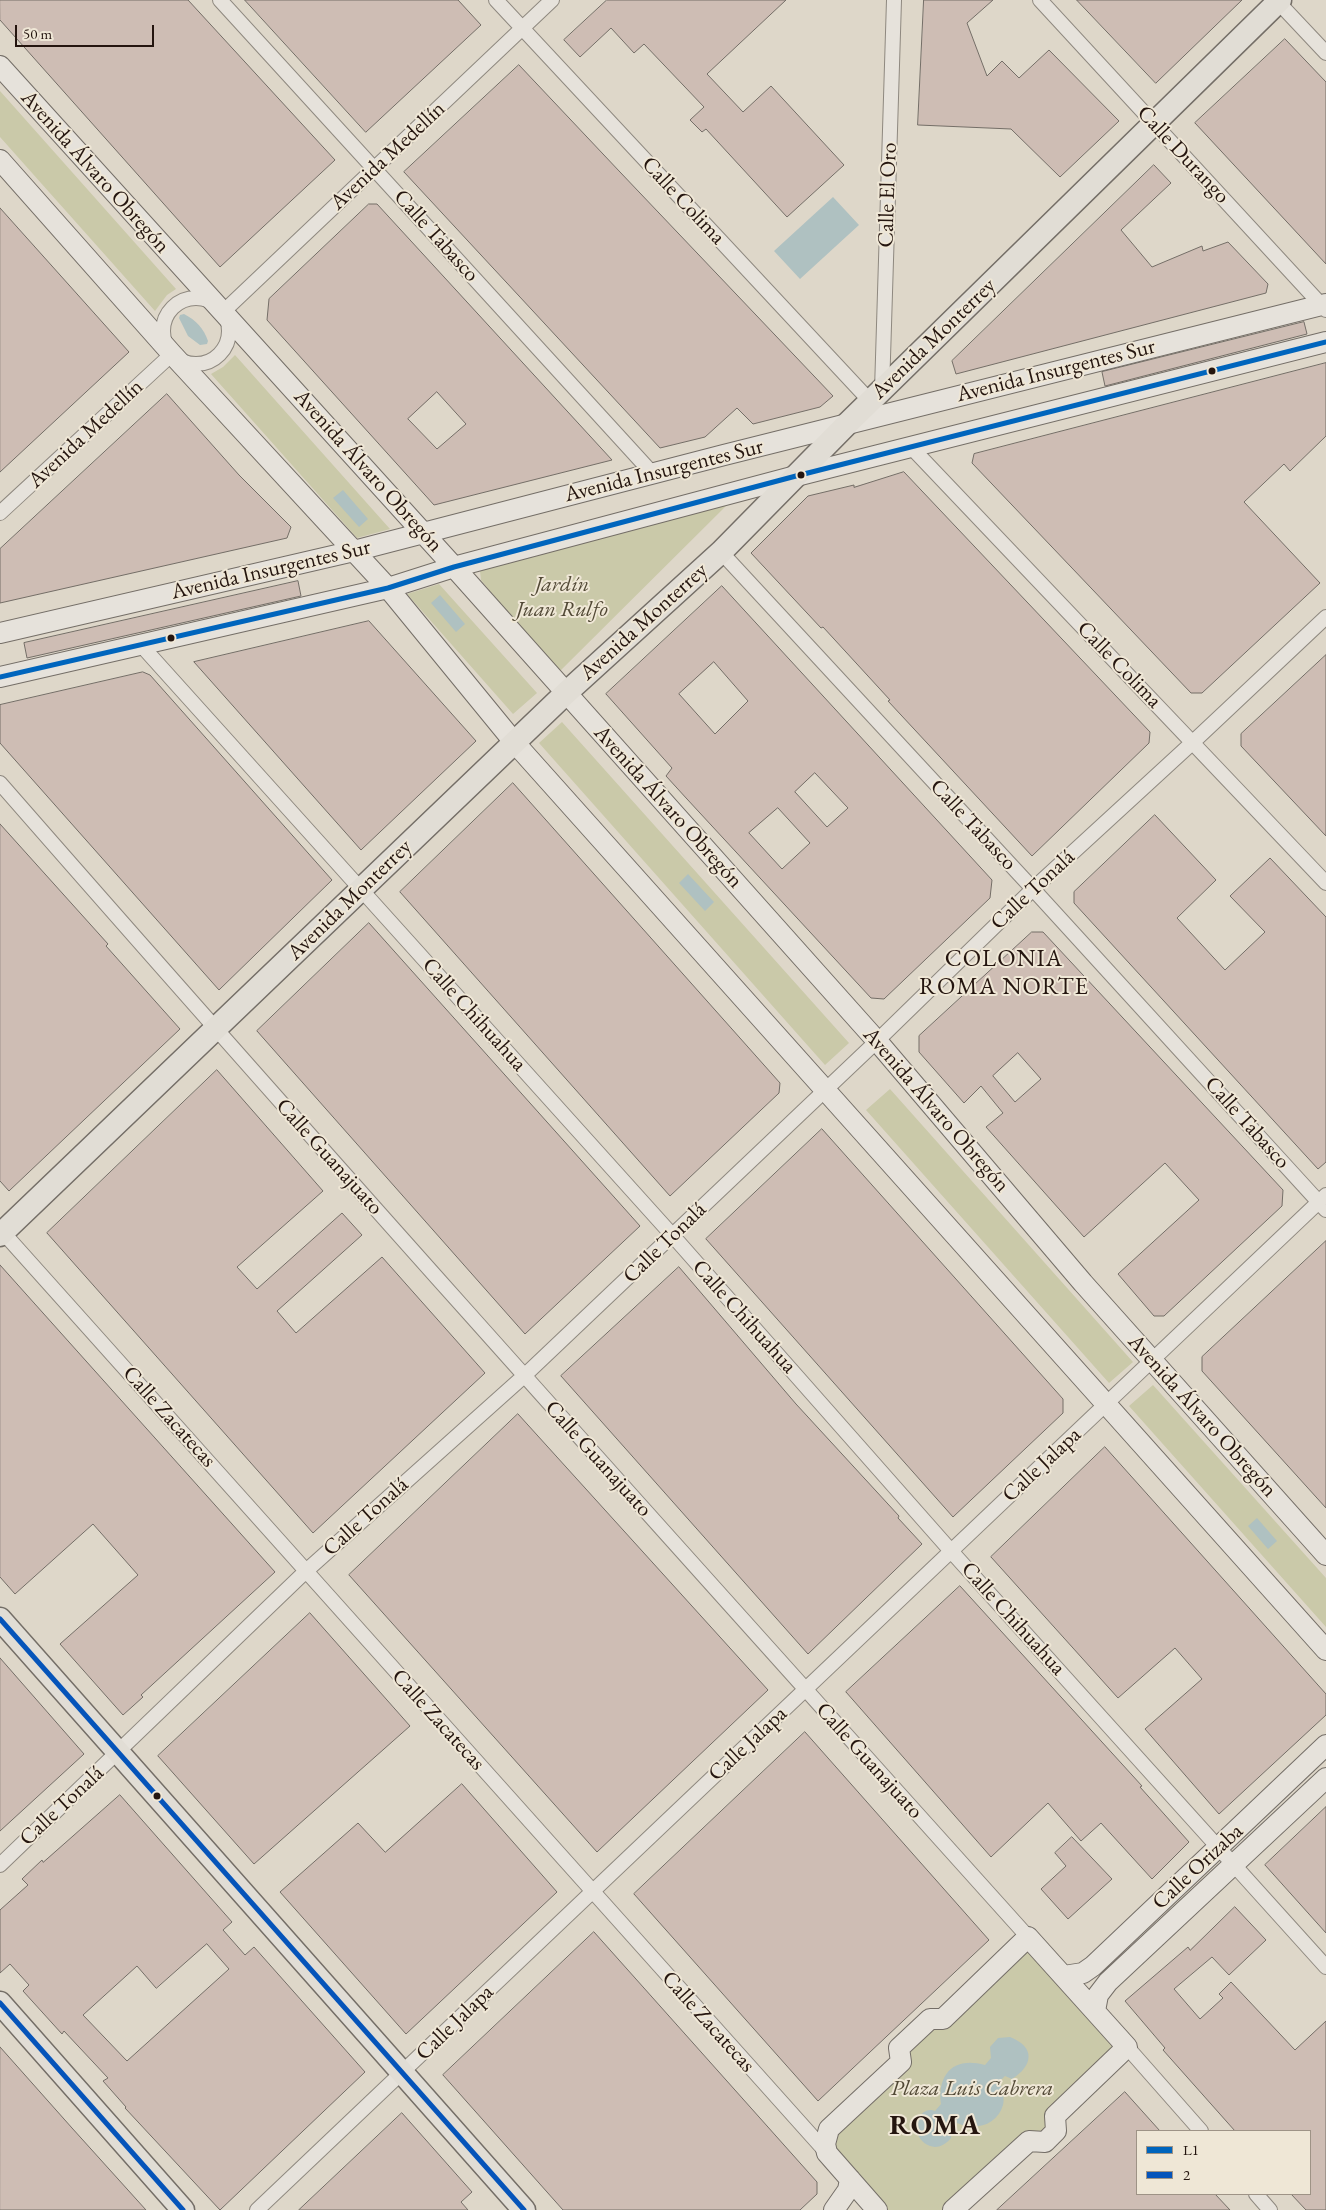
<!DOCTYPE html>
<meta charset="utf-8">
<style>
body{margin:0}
#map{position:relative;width:1326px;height:2210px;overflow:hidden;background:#ded7c9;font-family:"EB Garamond",serif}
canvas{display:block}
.legend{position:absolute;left:1136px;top:2130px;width:175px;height:65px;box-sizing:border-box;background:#efe7d6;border:1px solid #9e9386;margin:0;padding:6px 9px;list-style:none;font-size:15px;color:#24150f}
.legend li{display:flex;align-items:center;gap:10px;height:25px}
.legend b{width:25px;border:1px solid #9e9386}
.scale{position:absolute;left:15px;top:25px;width:139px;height:22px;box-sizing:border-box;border:2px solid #24150f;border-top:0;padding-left:6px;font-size:15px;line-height:18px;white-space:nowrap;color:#24150f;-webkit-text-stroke:4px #efe7d6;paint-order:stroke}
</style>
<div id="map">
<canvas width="1326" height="2210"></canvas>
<ul class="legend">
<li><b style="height:6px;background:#0065bd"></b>L1</li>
<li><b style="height:6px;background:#0554ba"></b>2</li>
</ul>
<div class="scale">50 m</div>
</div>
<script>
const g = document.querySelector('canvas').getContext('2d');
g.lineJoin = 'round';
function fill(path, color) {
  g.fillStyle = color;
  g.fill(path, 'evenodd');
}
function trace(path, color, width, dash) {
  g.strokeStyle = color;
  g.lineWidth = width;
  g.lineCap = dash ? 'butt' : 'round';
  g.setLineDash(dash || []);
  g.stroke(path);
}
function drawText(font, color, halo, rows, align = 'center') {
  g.font = font + ' "EB Garamond",serif';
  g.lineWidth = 4;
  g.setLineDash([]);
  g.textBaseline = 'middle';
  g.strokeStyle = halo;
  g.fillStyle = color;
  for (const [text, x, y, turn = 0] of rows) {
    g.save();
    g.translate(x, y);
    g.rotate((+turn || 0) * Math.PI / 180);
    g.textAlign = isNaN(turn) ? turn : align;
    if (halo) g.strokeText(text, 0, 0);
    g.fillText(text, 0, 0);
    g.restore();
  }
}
const green = new Path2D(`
 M 0,91 L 176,289 L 167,295 L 155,311 L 0,137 Z
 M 235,355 L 390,529 L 357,538 L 211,374 L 223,367 Z
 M 727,505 L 558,673 L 481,580 L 480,571 L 486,564 Z
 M 439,584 L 537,693 L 513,714 L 407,594 Z
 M 562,722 L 849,1043 L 825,1065 L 539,743 Z
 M 890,1089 L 1133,1362 L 1109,1383 L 866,1110 Z
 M 1153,1385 L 1326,1578 L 1326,1627 L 1129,1406 Z
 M 1028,1937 L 1127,2047 L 1056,2131 L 953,2210 L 877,2210 L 826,2137 L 901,2062 L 899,2048 Z`);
const water = new Path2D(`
 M 833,197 L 859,225 L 800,279 L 774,251 Z
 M 184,314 C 196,320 204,329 208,341 L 207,344 L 200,345 L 188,336 L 179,318 L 180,315 Z
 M 343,490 L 368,519 L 359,527 L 333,498 Z
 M 440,595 L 465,624 L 456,632 L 431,603 Z
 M 688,874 L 714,902 L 705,911 L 679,883 Z
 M 1257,1518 L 1277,1541 L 1268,1549 L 1248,1526 Z
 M 1010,2037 C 1036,2047 1033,2066 1012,2079 L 1005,2076 L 1000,2081 C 1002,2089 1005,2098 1003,2105 C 997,2126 974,2131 957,2123 L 950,2129 L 951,2138 C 930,2164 902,2126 924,2112 C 928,2110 930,2109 935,2111 L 941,2104 C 937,2074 954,2056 985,2065 L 991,2058 L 990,2047 L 998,2038 Z`);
const building = new Path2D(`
 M 0,0 L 188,0 L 335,160 L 220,267 L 0,20 Z
 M 245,0 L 458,0 L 481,25 L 366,132 Z
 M 607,0 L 786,0 L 707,74 L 743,112 L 771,86 L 844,165 L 787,217 L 706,129 L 702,132 L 690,120 L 704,107 L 644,44 L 634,53 L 611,28 L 580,57 L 564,40 Z
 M 924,0 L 993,0 L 967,23 L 987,76 L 1002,61 L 1019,78 L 1049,50 L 1119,121 L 1060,177 L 1011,129 L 918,125 Z
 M 1077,0 L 1242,0 L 1156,83 Z
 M 1285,39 L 1326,82 L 1326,264 L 1195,123 Z
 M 519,65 L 620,172 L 833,396 L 820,407 L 753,424 L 737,408 L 705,437 L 660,448 L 404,172 Z
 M 1154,165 L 1171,183 L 1121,230 L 1152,267 L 1202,246 L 1203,251 L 1228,242 L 1268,284 L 1266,293 L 956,374 L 952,361 Z
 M 369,204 L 377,204 L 612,460 L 434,505 L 267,320 L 269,299 ZM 437,392 L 466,424 L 437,449 L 408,419 Z
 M 0,208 L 129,352 L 0,472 Z
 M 1304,322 L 1307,334 L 1105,386 L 1102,372 Z
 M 1326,363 L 1326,436 L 1290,471 L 1284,464 L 1244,502 L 1320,583 L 1202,693 L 1191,693 L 972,463 L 974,454 Z
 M 167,394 L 239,475 L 291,527 L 287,538 L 0,603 L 0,549 Z
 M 904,472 L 1150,732 L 1149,743 L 1032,856 L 888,701 L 890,700 L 823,627 L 821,628 L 751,553 L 808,496 L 854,485 L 854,487 Z
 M 298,581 L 301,596 L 27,658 L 24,643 Z
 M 722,586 L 992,880 L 990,898 L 884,999 L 871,998 L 687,799 L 666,776 L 672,768 L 606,694 ZM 714,662 L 748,701 L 715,734 L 679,694 ZM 815,773 L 848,808 L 827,827 L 795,792 ZM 778,808 L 810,843 L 782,869 L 749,833 Z
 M 369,621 L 476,741 L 361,850 L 194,662 Z
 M 1326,655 L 1326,836 L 1241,746 L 1241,734 Z
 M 143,672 L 150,675 L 332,880 L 219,990 L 0,743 L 0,705 Z
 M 513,783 L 780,1083 L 779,1093 L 670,1196 L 400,892 Z
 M 1155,815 L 1216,880 L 1177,918 L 1225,970 L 1265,932 L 1230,896 L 1270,858 L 1326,917 L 1326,1162 L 1318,1169 L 1074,903 L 1074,892 Z
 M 0,824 L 108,944 L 106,946 L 180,1029 L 9,1191 L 0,1181 Z
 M 369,923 L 640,1226 L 525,1334 L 257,1031 Z
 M 1032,932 L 1043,932 L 1283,1190 L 1282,1206 L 1164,1316 L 1154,1316 L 1118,1274 L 1199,1200 L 1165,1163 L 1084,1237 L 986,1127 L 1003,1113 L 981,1086 L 964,1103 L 919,1052 L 919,1036 ZM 1018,1053 L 1041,1079 L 1015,1102 L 993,1076 Z
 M 217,1070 L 323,1191 L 237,1267 L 257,1289 L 342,1213 L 362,1235 L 277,1311 L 296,1333 L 382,1257 L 485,1373 L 313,1533 L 47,1233 Z
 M 822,1129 L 1063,1399 L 1063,1413 L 953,1517 L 706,1239 Z
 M 1326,1241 L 1326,1508 L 1202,1371 L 1202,1357 Z
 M 0,1265 L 275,1572 L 141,1695 L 143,1697 L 123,1715 L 60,1644 L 138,1575 L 93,1524 L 15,1594 L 0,1577 Z
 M 679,1267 L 796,1404 L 899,1516 L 898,1518 L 922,1544 L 808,1654 L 561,1376 Z
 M 518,1414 L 768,1690 L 597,1852 L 349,1575 Z
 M 1105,1447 L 1326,1694 L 1326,1715 L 1219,1814 L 1145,1729 L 1202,1679 L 1175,1648 L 1118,1698 L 991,1557 Z
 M 960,1586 L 1142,1786 L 1140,1787 L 1189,1842 L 1152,1879 L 1101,1823 L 1081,1841 L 1048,1803 L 991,1857 L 846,1692 Z
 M 310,1613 L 410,1726 L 254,1864 L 158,1756 Z
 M 0,1658 L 84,1754 L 0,1831 Z
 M 805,1732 L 989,1940 L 818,2101 L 634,1894 Z
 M 462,1784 L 557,1892 L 406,2034 L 280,1892 L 358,1823 L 385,1852 Z
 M 120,1795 L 232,1922 L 223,1930 L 245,1955 L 254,1947 L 365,2072 L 220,2210 L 125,2108 L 126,2107 L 103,2081 L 108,2078 L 64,2031 L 62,2034 L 23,1991 L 29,1985 L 10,1964 L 0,1973 L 0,1910 L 28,1885 L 22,1879 L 42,1860 L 43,1862 ZM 207,1944 L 229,1969 L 127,2061 L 83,2015 L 137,1966 L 156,1988 Z
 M 1326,1807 L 1326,1933 L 1265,1865 Z
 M 1072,1837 L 1112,1879 L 1068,1919 L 1041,1889 L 1066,1866 L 1055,1853 Z
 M 1235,1907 L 1266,1940 L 1229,1975 L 1212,1957 L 1174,1989 L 1200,2019 L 1223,1998 L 1219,1994 L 1231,1982 L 1295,2050 L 1326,2021 L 1326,2210 L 1306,2210 L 1291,2194 L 1310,2194 L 1310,2131 L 1235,2131 L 1163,2050 L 1165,2048 L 1125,2001 L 1188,1947 L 1190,1950 Z
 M 594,1932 L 817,2182 L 817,2194 L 800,2210 L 563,2210 L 443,2075 Z
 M 0,2047 L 72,2128 L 146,2210 L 0,2210 Z
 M 1125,2092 L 1160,2131 L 1137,2131 L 1137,2194 L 1215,2194 L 1230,2210 L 997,2210 Z
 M 402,2113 L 472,2192 L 461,2202 L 468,2210 L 299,2210 Z`);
const street = new Path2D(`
 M 220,0 L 652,473
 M 496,0 L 870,401
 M 1040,0 L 1326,310
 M 1278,2 L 1326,53
 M163 331a33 33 0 1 1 66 0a33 33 0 1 1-66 0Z
 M 223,312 L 552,0
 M 882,390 L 894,0
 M 911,447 L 1326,883
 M 0,513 L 172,354
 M 721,552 L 1033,889 L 1326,1210
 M 141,645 L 673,1236 L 951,1551 L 1326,1967
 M 0,783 C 339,1171 684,1554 1028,1937
 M 0,1229 L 827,2153
 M 0,1865 L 306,1571 L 524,1376 L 877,1041 L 1033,889 L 1192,743 L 1326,617
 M 1127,2047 L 1201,2131
 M 1256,2194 L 1270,2210
 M 257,2210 L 1326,1195`);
const secondary = new Path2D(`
 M 0,66 L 454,567 L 877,1041 L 1083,1283 L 1326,1555
 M 0,160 L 172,354 L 388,588 L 514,742 L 1326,1650
 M 0,633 L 354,551 L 724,455 L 1326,304
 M 0,677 L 388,588 L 454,567 L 796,476 L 1326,342
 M 1064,1976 L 1083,1973 L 1093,1966 L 1326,1745
 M 1095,2011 L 1098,1995 L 1108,1982 L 1326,1778
 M 834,2210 L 848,2190 L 850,2179
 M 877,2210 L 827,2153 L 825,2144 L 829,2129 L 901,2062 L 899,2048 L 930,2019 L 943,2019 L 1028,1937 L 1127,2047 L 1055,2116 L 1056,2131 L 1045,2142 L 1029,2141 L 953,2210`);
const primary = new Path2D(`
 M 0,1235 L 566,693 L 721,552 L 847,424 L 1280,0
 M 0,1619 L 524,2210
 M 0,2003 L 183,2210`);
const bus1 = new Path2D(`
 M 0,677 L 388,588 L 454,567 L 796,476 L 1326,342`);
const bus2 = new Path2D(`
 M 0,1619 L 524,2210
 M 0,2003 L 183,2210`);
const markers = [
 [1212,371,4.5,"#24150f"],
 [801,475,4.5,"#24150f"],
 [171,638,4.5,"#24150f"],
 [157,1796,4.5,"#24150f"]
];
const streetNames = [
 ["Calle Durango",1183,155,47],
 ["Avenida Medellín",388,156,-43],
 ["Avenida Álvaro Obregón",95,172,48],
 ["Calle El Oro",888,195,-88],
 ["Calle Colima",683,201,47],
 ["Calle Tabasco",436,236,48],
 ["Avenida Monterrey",934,339,-44],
 ["Avenida Insurgentes Sur",1056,371,-14],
 ["Avenida Medellín",86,434,-43],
 ["Avenida Álvaro Obregón",368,471,48],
 ["Avenida Insurgentes Sur",664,471,-14],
 ["Avenida Insurgentes Sur",271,570,-13],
 ["Avenida Monterrey",644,622,-42],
 ["Calle Colima",1119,665,46],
 ["Avenida Álvaro Obregón",668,807,48],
 ["Calle Tabasco",973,825,47],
 ["Calle Tonalá",1033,890,-43],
 ["Avenida Monterrey",350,900,-44],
 ["Calle Chihuahua",474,1015,48],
 ["Avenida Álvaro Obregón",936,1110,49],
 ["Calle Tabasco",1247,1123,48],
 ["Calle Guanajuato",329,1157,48],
 ["Calle Tonalá",665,1243,-44],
 ["Calle Chihuahua",744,1317,48],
 ["Avenida Álvaro Obregón",1202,1416,48],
 ["Calle Zacatecas",169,1417,48],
 ["Calle Guanajuato",598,1459,48],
 ["Calle Jalapa",1042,1465,-43],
 ["Calle Tonalá",366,1517,-42],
 ["Calle Chihuahua",1013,1619,48],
 ["Calle Zacatecas",438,1720,48],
 ["Calle Jalapa",748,1744,-43],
 ["Calle Guanajuato",869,1761,48],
 ["Calle Tonalá",62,1806,-43],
 ["Calle Orizaba",1198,1867,-43],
 ["Calle Zacatecas",708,2022,48],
 ["Calle Jalapa",455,2023,-44]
];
const parkNames = [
 ["Jardín",562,585],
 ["Juan Rulfo",562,610],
 ["Plaza Luis Cabrera",972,2089]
];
const neighbourhoodNames = [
 ["COLONIA",1004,959],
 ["ROMA NORTE",1004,987]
];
const districtNames = [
 ["ROMA",935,2126]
];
fill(green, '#cac9a9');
fill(water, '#afc1c1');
fill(building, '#cebdb4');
trace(building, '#746e67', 1);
trace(street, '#8e887f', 16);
trace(secondary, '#746e67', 22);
trace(primary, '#746e67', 25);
trace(street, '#e6e2db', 14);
trace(secondary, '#e6e2db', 20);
trace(primary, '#e1ddd5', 22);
trace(bus1, '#0065bd', 5);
trace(bus2, '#0554ba', 5);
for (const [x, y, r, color] of markers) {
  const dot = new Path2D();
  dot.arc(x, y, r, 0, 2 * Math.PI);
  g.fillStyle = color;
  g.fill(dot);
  trace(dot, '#efe7d6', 2);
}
drawText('22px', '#24150f', '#efe7d6', streetNames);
drawText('italic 22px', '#514835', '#efe7d6', parkNames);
g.letterSpacing = '1px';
drawText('24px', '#24150f', '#efe7d6', neighbourhoodNames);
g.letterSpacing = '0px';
g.letterSpacing = '1px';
drawText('bold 28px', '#24150f', '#efe7d6', districtNames);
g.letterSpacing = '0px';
</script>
